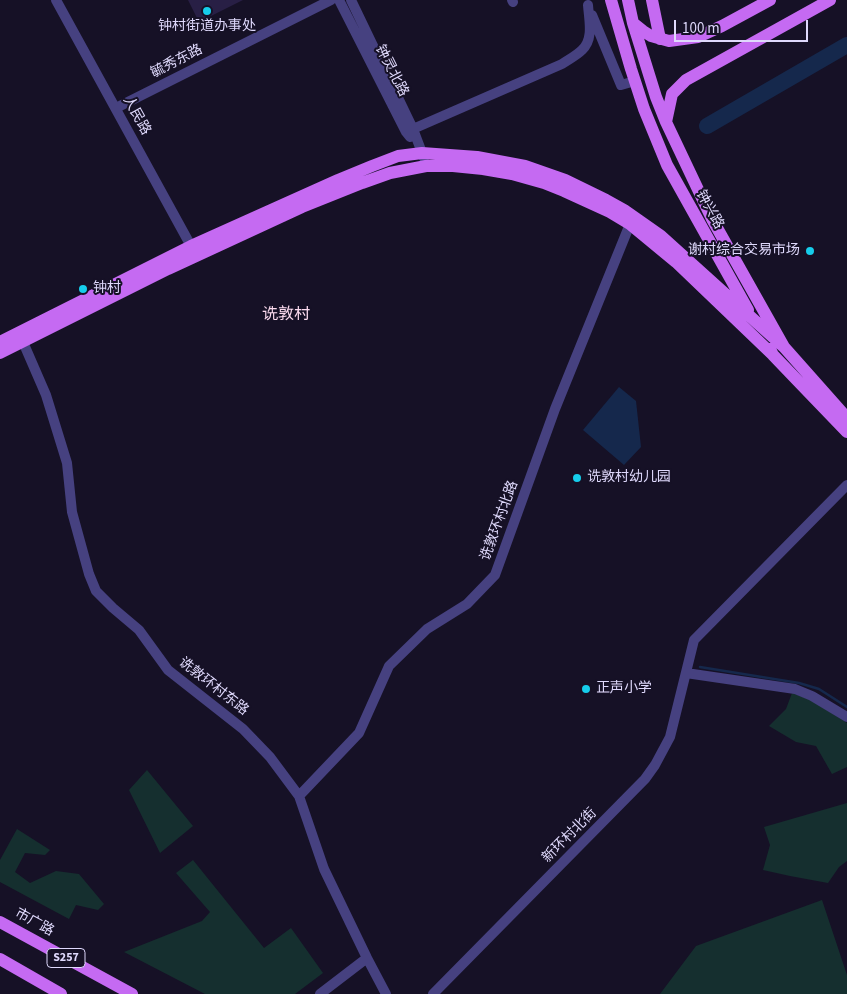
<!DOCTYPE html>
<meta charset="utf-8">
<style>
body{margin:0}
#map{position:relative;width:847px;height:994px;overflow:hidden;background:#161126;font-family:"Source Sans 3",sans-serif}
canvas{display:block}
.scale{position:absolute;left:674px;top:20px;width:134px;height:22px;box-sizing:border-box;border:2px solid #dfd9fc;border-top:0;padding-left:6px;font-size:15px;line-height:18px;white-space:nowrap;color:#dfd9fc;-webkit-text-stroke:4px #161126;paint-order:stroke}
</style>
<div id="map">
<canvas width="847" height="994"></canvas>
<div class="scale">100 m</div>
</div>
<script>
const g = document.querySelector('canvas').getContext('2d');
g.lineJoin = 'round';
function fill(path, color) {
  g.fillStyle = color;
  g.fill(path, 'evenodd');
}
function trace(path, color, width, dash) {
  g.strokeStyle = color;
  g.lineWidth = width;
  g.lineCap = dash ? 'butt' : 'round';
  g.setLineDash(dash || []);
  g.stroke(path);
}
function drawText(font, color, halo, rows, align = 'center') {
  g.font = font + ' "Source Sans 3","Noto Sans SC",sans-serif';
  g.lineWidth = 4;
  g.setLineDash([]);
  g.textBaseline = 'middle';
  g.strokeStyle = halo;
  g.fillStyle = color;
  for (const [text, x, y, turn = 0] of rows) {
    g.save();
    g.translate(x, y);
    g.rotate((+turn || 0) * Math.PI / 180);
    g.textAlign = isNaN(turn) ? turn : align;
    if (halo) g.strokeText(text, 0, 0);
    g.fillText(text, 0, 0);
    g.restore();
  }
}
const green = new Path2D(`
 M 792,693 L 811,700 L 847,723 L 847,767 L 832,774 L 816,746 L 796,742 L 769,726 L 786,709 Z
 M 147,770 L 193,826 L 160,853 L 129,790 Z
 M 847,803 L 847,861 L 839,867 L 828,883 L 790,876 L 763,870 L 770,845 L 764,827 Z
 M 17,829 L 50,850 L 45,855 L 25,853 L 15,872 L 30,883 L 56,871 L 79,874 L 104,904 L 98,910 L 76,905 L 69,919 L 0,882 L 0,860 Z
 M 193,860 L 264,948 L 291,928 L 323,973 L 295,994 L 205,994 L 124,952 L 202,921 L 210,912 L 176,873 Z
 M 822,900 L 847,975 L 847,994 L 660,994 L 696,946 Z`);
const water = new Path2D(`
 M 619,387 L 636,401 L 641,447 L 624,465 L 583,430 Z`);
const stream = new Path2D(`
 M 700,667 L 799,683 L 819,689 L 847,707`);
const river = new Path2D(`
 M 707,126 L 847,45`);
const building = new Path2D(`
 M 188,0 L 243,0 L 199,22 Z`);
const minor = new Path2D(`
 M 56,0 L 191,246
 M 339,0 L 406,132 L 410,137
 M 351,0 L 413,129 L 424,158
 M 512,0 L 513,2
 M 592,15 L 621,85 L 635,81
 M 116,108 L 331,0
 M 406,132 L 562,64 C 569,59 576,56 582,50 C 594,39 589,20 588,5
 M 23,342 L 46,395 L 67,463 L 72,512 L 89,574 L 96,591 L 113,608 L 139,630 L 168,670 L 243,729 L 270,757 L 299,796 L 324,869 L 367,958 L 386,994
 M 686,673 L 795,689 L 812,696 L 847,717
 M 299,796 L 359,733 L 389,666 L 427,629 L 467,604 L 495,575 L 555,409 L 630,224
 M 320,994 L 367,958
 M 433,994 L 645,779 L 655,765 L 670,737 L 694,640 L 847,485`);
const major = new Path2D(`
 M 611,0 L 631,69 L 644,109 L 667,165 L 748,310
 M 628,0 L 633,23 L 656,97 L 666,122 L 712,219 L 784,347 L 847,418
 M 652,0 L 660,39
 M 633,23 L 643,31 L 651,36 L 669,41 L 698,37 L 722,26 L 770,0
 M 666,122 L 672,94 L 686,80 L 830,0
 M 0,342 L 191,246 L 338,180 L 372,166 L 398,156 L 422,153 L 477,157 L 525,166 L 565,180 L 606,200 L 624,210 L 661,236 L 784,347
 M 770,349 L 773,355 L 796,379 L 847,432
 M 0,353 L 168,269 L 302,207 L 362,183 L 390,173 L 426,166 L 453,166 L 483,169 L 512,174 L 544,183 L 564,191 L 610,212 L 630,224 L 676,262 L 773,355
 M 0,922 L 132,994
 M 0,959 L 61,994`);
const markers = [
 [207,11,5,"#16cdeb"],
 [810,251,5,"#16cdeb"],
 [83,289,5,"#16cdeb"],
 [577,478,5,"#16cdeb"],
 [586,689,5,"#16cdeb"]
];
const shields = [
 [66,958,38]
];
const shieldNames = [
 ["S257",66,958]
];
const poiNames = [
 ["钟村街道办事处",207,27,"center"],
 ["谢村综合交易市场",800,251,"right"],
 ["钟村",93,289],
 ["诜敦村幼儿园",587,478],
 ["正声小学",596,689]
];
const streetNames = [
 ["毓秀东路",177,62,-27],
 ["钟灵北路",391,71,63],
 ["人民路",136,116,61],
 ["钟兴路",709,210,61],
 ["诜敦环村北路",500,521,-70],
 ["诜敦环村东路",213,687,38],
 ["新环村北街",570,836,-45],
 ["市广路",34,923,29]
];
const quarterNames = [
 ["诜敦村",286,315]
];
fill(green, '#152f2f');
fill(water, '#15284c');
trace(stream, '#15284c', 2.5);
trace(river, '#15284c', 16);
fill(building, '#281f45');
trace(minor, '#464180', 10);
trace(major, '#c56af2', 12);
for (const [x, y, r, color] of markers) {
  const dot = new Path2D();
  dot.arc(x, y, r, 0, 2 * Math.PI);
  g.fillStyle = color;
  g.fill(dot);
  trace(dot, '#161126', 2);
}
for (const [x, y, w] of shields) {
  const box = new Path2D();
  box.roundRect(x - w / 2, y - 9.5, w, 19, 4);
  g.fillStyle = '#161126';
  g.fill(box);
  trace(box, '#dfd9fc', 1);
}
drawText('bold 12px', '#dfd9fc', null, shieldNames);
drawText('14px', '#dfd9fc', '#161126', poiNames, 'left');
drawText('14px', '#dfd9fc', '#161126', streetNames);
drawText('16px', '#fcdbef', '#161126', quarterNames);
</script>
